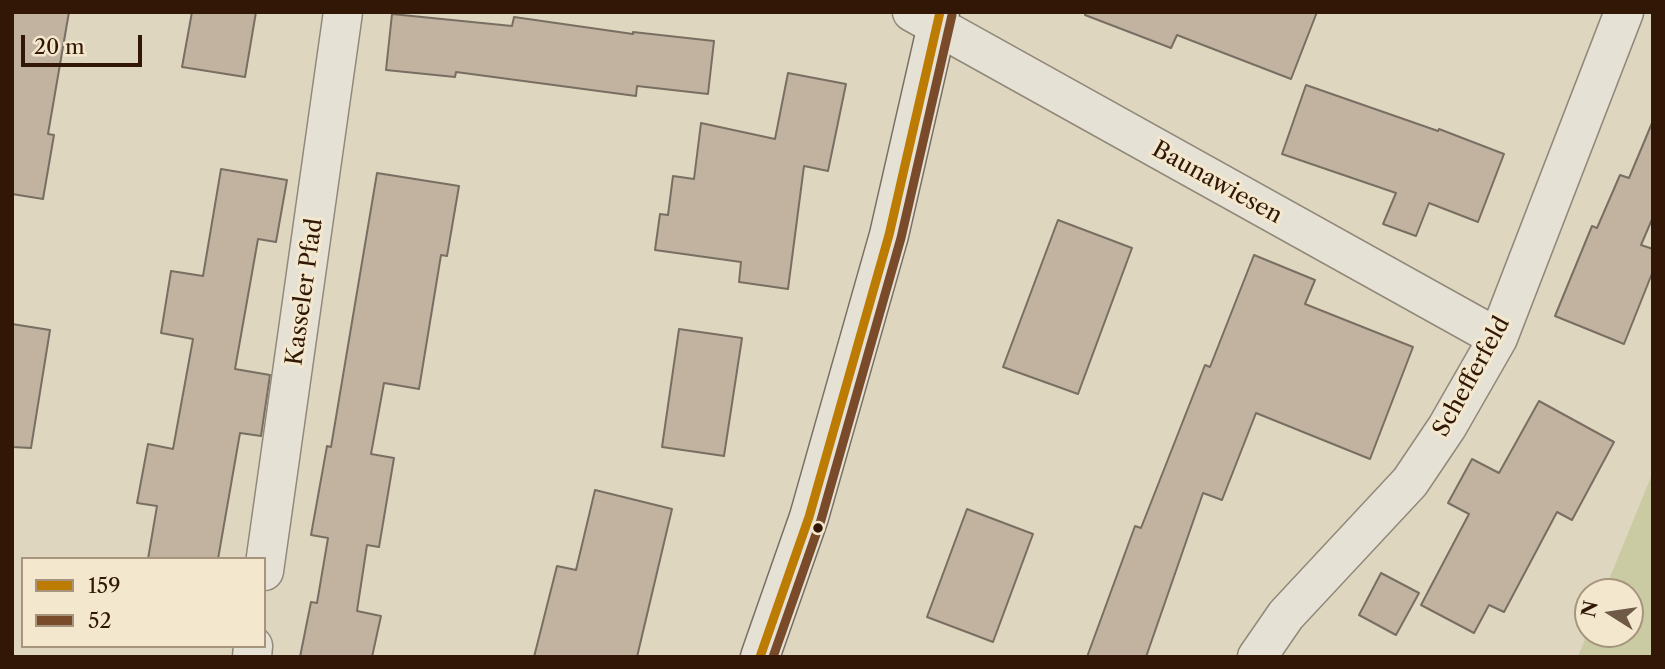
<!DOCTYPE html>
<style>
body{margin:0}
#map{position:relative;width:1665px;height:669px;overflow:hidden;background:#dfd6bf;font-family:"Libre Caslon Text",serif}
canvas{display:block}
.frame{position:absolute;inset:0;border:14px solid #321707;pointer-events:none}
.legend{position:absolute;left:21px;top:557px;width:245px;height:91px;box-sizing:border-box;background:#f3e8cd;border:2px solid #a6947e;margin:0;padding:9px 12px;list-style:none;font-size:21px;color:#321707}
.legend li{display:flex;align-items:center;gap:14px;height:35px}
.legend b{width:35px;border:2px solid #a6947e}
.north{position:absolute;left:1574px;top:578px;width:70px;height:70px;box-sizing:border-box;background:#f3e8cd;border:2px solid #a6947e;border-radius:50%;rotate:282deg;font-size:19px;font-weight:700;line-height:28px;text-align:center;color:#321707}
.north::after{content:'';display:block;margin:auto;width:24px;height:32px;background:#6f5a47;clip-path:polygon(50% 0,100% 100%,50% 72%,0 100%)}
.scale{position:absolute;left:21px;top:35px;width:121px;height:32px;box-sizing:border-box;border:4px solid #321707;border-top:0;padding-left:9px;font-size:21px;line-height:24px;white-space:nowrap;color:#321707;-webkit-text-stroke:5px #f3e8cd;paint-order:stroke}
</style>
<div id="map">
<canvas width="1665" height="669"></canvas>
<div class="frame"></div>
<ul class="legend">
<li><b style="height:9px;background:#bc7b02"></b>159</li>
<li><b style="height:9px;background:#7a4b2a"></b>52</li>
</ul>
<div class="north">N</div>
<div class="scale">20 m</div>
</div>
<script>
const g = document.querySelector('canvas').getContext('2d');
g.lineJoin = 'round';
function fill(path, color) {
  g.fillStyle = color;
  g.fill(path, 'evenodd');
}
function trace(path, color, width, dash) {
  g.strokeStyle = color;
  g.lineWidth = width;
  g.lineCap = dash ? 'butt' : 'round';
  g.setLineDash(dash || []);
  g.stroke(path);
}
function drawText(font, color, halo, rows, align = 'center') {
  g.font = font + ' "Libre Caslon Text",serif';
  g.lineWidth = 6;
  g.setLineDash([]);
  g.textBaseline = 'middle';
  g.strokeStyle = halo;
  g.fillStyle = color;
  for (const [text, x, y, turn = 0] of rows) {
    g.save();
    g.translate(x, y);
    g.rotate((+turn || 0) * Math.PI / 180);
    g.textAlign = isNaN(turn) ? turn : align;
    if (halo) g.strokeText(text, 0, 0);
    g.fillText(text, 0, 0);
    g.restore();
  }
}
const green = new Path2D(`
 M 1653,472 L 1653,657 L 1578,657 L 1588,631 L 1588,634 L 1630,634 L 1630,592 L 1604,592 Z`);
const building = new Path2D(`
 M 12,12 L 69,12 L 48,134 L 54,135 L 43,199 L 12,194 Z
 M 192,12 L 256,12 L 245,77 L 182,67 Z
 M 1085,12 L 1317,12 L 1291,79 L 1177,35 L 1171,48 L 1085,15 Z
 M 392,14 L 512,26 L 514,17 L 633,34 L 633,32 L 714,41 L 708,94 L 637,86 L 636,96 L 456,72 L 455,77 L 386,70 Z
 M 788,73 L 846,84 L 828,171 L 804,166 L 788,289 L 739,282 L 741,262 L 655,250 L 660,214 L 668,215 L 673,176 L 694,179 L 701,123 L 775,139 Z
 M 1306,85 L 1438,131 L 1439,129 L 1504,154 L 1478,222 L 1429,203 L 1416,236 L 1383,224 L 1396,193 L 1282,154 Z
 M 1652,123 L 1653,217 L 1641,245 L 1653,249 L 1653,271 L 1624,344 L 1555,316 L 1592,226 L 1597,228 L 1620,175 L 1629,178 Z
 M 221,169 L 287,180 L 276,242 L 258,239 L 235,369 L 270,375 L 261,436 L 240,433 L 218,559 L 148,559 L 157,506 L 137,503 L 148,444 L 173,449 L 193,339 L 161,333 L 171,271 L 203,276 Z
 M 377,173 L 459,186 L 447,256 L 441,255 L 419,389 L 384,383 L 371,454 L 394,458 L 379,547 L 367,545 L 357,611 L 381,616 L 372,657 L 300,657 L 311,602 L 317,603 L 328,538 L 311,535 L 327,446 L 331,447 Z
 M 1058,220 L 1132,248 L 1078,394 L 1003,367 Z
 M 1254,255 L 1315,280 L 1305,304 L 1413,347 L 1370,459 L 1256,413 L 1222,500 L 1203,493 L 1146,657 L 1087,657 L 1135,526 L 1141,528 L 1205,365 L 1210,367 Z
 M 12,324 L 50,330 L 31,448 L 12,447 Z
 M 679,329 L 742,338 L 724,456 L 662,447 Z
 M 1539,401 L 1614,442 L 1572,520 L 1557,512 L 1504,612 L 1489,605 L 1474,633 L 1421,605 L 1469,514 L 1448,503 L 1472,459 L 1499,473 Z
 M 595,490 L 672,509 L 637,657 L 534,657 L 557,566 L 576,570 Z
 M 967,509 L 1033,534 L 993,642 L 927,617 Z
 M 1381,573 L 1419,593 L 1396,635 L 1359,615 Z`);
const street = new Path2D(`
 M 912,12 L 1498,338
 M 264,571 L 343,12
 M 252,657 L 253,646
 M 1257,657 L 1286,615 L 1410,482 L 1447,427 L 1498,338 L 1624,12`);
const secondary = new Path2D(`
 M 760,657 L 809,517 L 889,235 L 940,12`);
const bus1 = new Path2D(`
 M 760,657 L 809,517 L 889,235 L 940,12`);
const bus2 = new Path2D(`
 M 773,657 L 821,520 L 901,238 L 952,15`);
const markers = [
 [818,528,6,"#321707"]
];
const streetNames = [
 ["Baunawiesen",1217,183,29],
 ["Kasseler Pfad",305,292,-82],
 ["Schefferfeld",1472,377,-61]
];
fill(green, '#cacaa3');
fill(building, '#c2b2a0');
trace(building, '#786f62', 2);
trace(street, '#91887a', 41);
trace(secondary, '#786f62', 41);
trace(street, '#e6e1d5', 38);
trace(secondary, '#e6e1d5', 38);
trace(bus1, '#bc7b02', 9);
trace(bus2, '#7a4b2a', 9);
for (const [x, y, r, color] of markers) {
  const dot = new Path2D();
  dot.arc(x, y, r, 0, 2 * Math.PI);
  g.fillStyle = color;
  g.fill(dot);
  trace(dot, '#f3e8cd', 2.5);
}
drawText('23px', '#321707', '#f3e8cd', streetNames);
</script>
